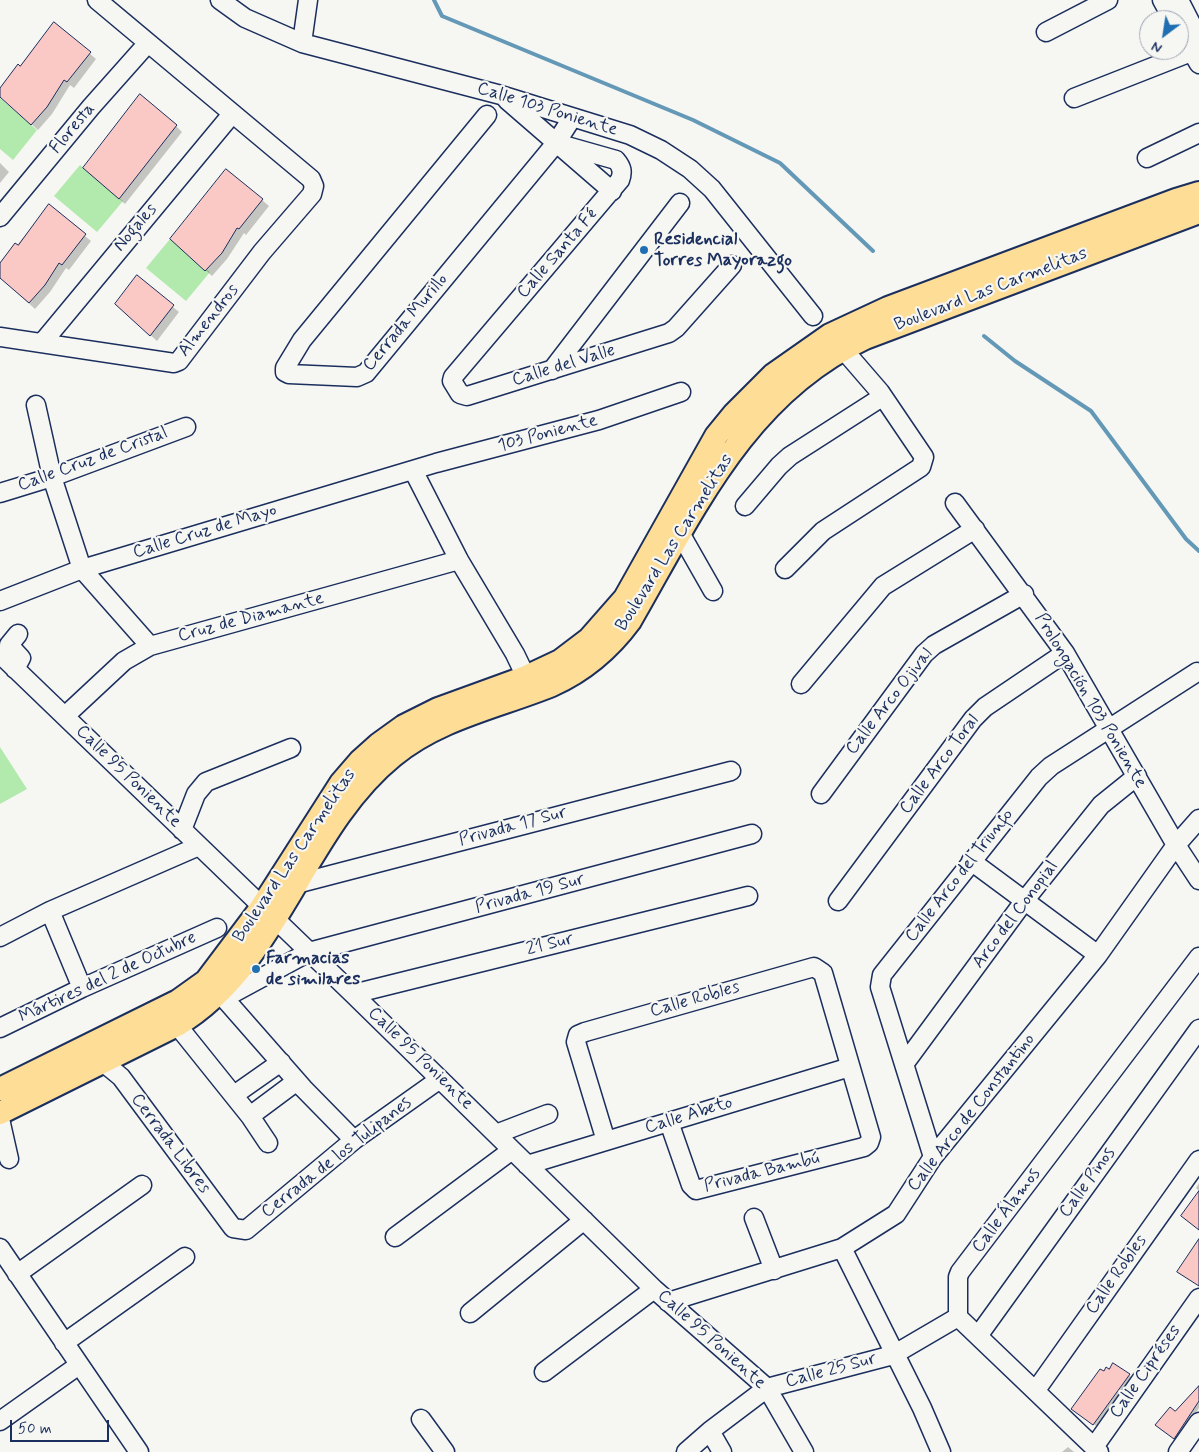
<!DOCTYPE html>
<meta charset="utf-8">
<style>
body{margin:0}
#map{position:relative;width:1199px;height:1452px;overflow:hidden;background:#f6f6f2;font-family:Mynerve,sans-serif}
canvas{display:block}
.north{position:absolute;left:1139px;top:10px;width:50px;height:50px;box-sizing:border-box;background:#f6f6f2;border:1px solid #9ea6b7;border-radius:50%;rotate:211deg;font-size:14px;font-weight:700;line-height:20px;text-align:center;color:#1b2f5e}
.north::after{content:'';display:block;margin:auto;width:18px;height:22px;background:#1f6fb2;clip-path:polygon(50% 0,100% 100%,50% 72%,0 100%)}
.scale{position:absolute;left:10px;top:1420px;width:99px;height:22px;box-sizing:border-box;border:2px solid #1b2f5e;border-top:0;padding-left:6px;font-size:15px;line-height:18px;white-space:nowrap;color:#1b2f5e;-webkit-text-stroke:4px #f6f6f2;paint-order:stroke}
</style>
<div id="map">
<canvas width="1199" height="1452"></canvas>
<div class="north">N</div>
<div class="scale">50 m</div>
</div>
<script>
const g = document.querySelector('canvas').getContext('2d');
g.lineJoin = 'round';
function fill(path, color) {
  g.fillStyle = color;
  g.fill(path, 'evenodd');
}
function trace(path, color, width, dash) {
  g.strokeStyle = color;
  g.lineWidth = width;
  g.lineCap = dash ? 'butt' : 'round';
  g.setLineDash(dash || []);
  g.stroke(path);
}
function drawText(font, color, halo, rows, align = 'center') {
  g.font = font + ' Mynerve,sans-serif';
  g.lineWidth = 4.5;
  g.setLineDash([]);
  g.textBaseline = 'middle';
  g.strokeStyle = halo;
  g.fillStyle = color;
  for (const [text, x, y, turn = 0] of rows) {
    g.save();
    g.translate(x, y);
    g.rotate((+turn || 0) * Math.PI / 180);
    g.textAlign = isNaN(turn) ? turn : align;
    if (halo) g.strokeText(text, 0, 0);
    g.fillText(text, 0, 0);
    g.restore();
  }
}
const green = new Path2D(`
 M 0,98 L 37,130 L 13,160 L 0,149 Z
 M 80,165 L 123,201 L 97,232 L 54,196 Z
 M 170,239 L 210,272 L 186,301 L 146,268 Z
 M 0,747 L 27,789 L 0,804 Z`);
const shadow = new Path2D(`
 M 54,23 L 96,59 L 74,88 L 70,85 L 52,114 L 38,130 L 0,96 L 0,90 L 21,68 Z
 M 176,126 L 182,132 L 125,204 L 91,174 Z
 M 0,163 L 9,172 L 0,183 Z
 M 227,170 L 269,206 L 246,235 L 244,233 L 227,259 L 212,276 L 178,245 Z
 M 49,206 L 91,241 L 69,270 L 66,268 L 50,292 L 35,309 L 0,277 L 0,266 Z
 M 137,277 L 179,312 L 157,341 L 122,310 Z
 M 1199,1183 L 1199,1191 L 1196,1188 Z
 M 1104,1373 L 1129,1375 L 1133,1379 L 1098,1427 L 1076,1413 Z
 M 1199,1385 L 1199,1408 L 1178,1441 L 1160,1428 Z
 M 1068,1447 L 1074,1452 L 1062,1452 Z`);
const stream = new Path2D(`
 M 434,0 L 442,16 L 693,120 L 780,163 L 873,251
 M 984,336 L 1015,361 L 1091,411 L 1186,539 L 1199,551`);
const building = new Path2D(`
 M 54,22 L 91,52 L 67,82 L 64,80 L 47,107 L 31,125 L 0,97 L 0,88 L 18,64 L 20,66 Z
 M 140,94 L 177,125 L 119,199 L 83,168 Z
 M 226,169 L 263,199 L 239,229 L 237,228 L 222,253 L 205,271 L 170,239 Z
 M 49,204 L 86,234 L 62,265 L 59,263 L 45,285 L 29,303 L 0,278 L 0,263 L 15,243 L 18,245 Z
 M 137,275 L 174,305 L 150,336 L 115,304 Z
 M 1199,1191 L 1199,1230 L 1181,1216 Z
 M 1199,1239 L 1199,1286 L 1177,1272 Z
 M 1113,1363 L 1130,1374 L 1093,1425 L 1071,1409 L 1100,1369 L 1104,1371 L 1106,1367 L 1109,1369 Z
 M 1199,1386 L 1199,1401 L 1174,1439 L 1155,1425 L 1170,1407 L 1175,1411 Z`);
const minor = new Path2D(`
 M 220,0 L 245,18 L 302,43 L 501,95 L 630,135 L 661,150 L 690,169 L 712,189 L 813,316
 M 1162,0 L 1173,20
 M 1179,0 L 1199,39
 M 1179,30 L 1199,64
 M 1046,32 L 1108,0
 M 302,43 L 308,0
 M 1074,98 L 1191,52
 M 507,100 L 612,191
 M 487,115 L 302,340 L 285,368 L 285,372 L 289,374 L 357,377 L 366,373 L 556,143 L 572,118
 M 556,143 L 616,160 C 622,167 623,172 620,180 L 453,377 L 452,381 L 460,394 L 467,396 L 669,333 L 676,328 L 732,265
 M 1147,158 L 1199,133
 M 0,217 L 91,107 L 147,44
 M 0,337 L 174,363 L 179,361 L 262,252 L 312,194 L 314,186 L 311,179 L 97,0
 M 42,343 L 232,114
 M 552,370 L 680,203
 M 36,405 L 52,477 L 82,569 L 150,646
 M 413,470 L 459,560 L 515,654 L 526,677
 M 0,493 L 52,477 L 186,427
 M 955,503 L 1065,653 L 1176,845 L 1199,880
 M 745,506 L 779,466 L 790,456 L 882,397
 M 680,533 L 713,591
 M 785,569 L 823,531 L 921,467 L 924,457 L 880,392 L 842,348
 M 0,601 L 82,569 L 436,463 L 599,420 L 681,392
 M 0,654 L 353,994 L 654,1289 L 767,1388 L 804,1452
 M 15,669 L 21,658 L 9,645 L 18,634
 M 801,684 L 883,586 L 975,529
 M 65,716 L 124,661 L 150,646 L 459,560
 M 821,794 L 924,654 L 934,645 L 1024,594
 M 182,830 L 196,794 L 206,782 L 291,748
 M 971,861 L 1098,955
 M 296,884 L 731,771
 M 838,901 L 973,719 L 985,707 L 1065,653
 M 50,911 L 82,988
 M 0,937 L 50,911 L 199,846
 M 353,994 L 748,896
 M 216,996 L 224,998 L 309,952 L 752,834
 M 224,998 L 303,1088 L 354,1140
 M 177,1025 L 250,1116 L 268,1143
 M 0,1028 L 82,988 L 217,928
 M 104,1063 L 121,1077 L 233,1228 L 246,1230 L 354,1140 L 440,1079
 M 905,1063 L 1025,900 L 1101,805 L 1137,776
 M 234,1095 L 281,1062
 M 250,1116 L 297,1081
 M 0,1119 L 9,1159
 M 496,1134 L 548,1114
 M 606,1141 L 576,1042 L 578,1035 L 585,1032 L 814,967 L 823,973 L 871,1137 L 869,1143 L 864,1147 L 696,1190 L 691,1185 L 669,1122
 M 933,1157 L 880,987 L 882,975 L 1039,777 L 1051,766 L 1197,672
 M 527,1165 L 850,1067
 M 754,1218 L 774,1270
 M 395,1237 L 512,1150
 M 0,1248 L 139,1452
 M 842,1248 L 922,1408 L 941,1452
 M 17,1274 L 142,1185
 M 668,1302 L 842,1248 L 896,1214 L 933,1157 L 1098,955 L 1176,845 L 1199,819
 M 470,1313 L 584,1220
 M 978,1336 L 1199,1029
 M 64,1343 L 185,1257
 M 544,1372 L 654,1289
 M 1036,1390 L 1199,1160
 M 421,1419 L 445,1452
 M 0,1421 L 79,1365
 M 710,1431 L 722,1452
 M 1094,1447 L 1199,1298
 M 686,1452 L 710,1431 L 767,1388 L 893,1355 L 958,1317
 M 1099,1452 L 958,1317 L 958,1277 L 960,1272 L 1199,957
 M 1178,1452 L 1199,1422`);
const major = new Path2D(`
 M 0,1089 L 178,1001 L 206,981 L 261,908 L 341,783 L 360,761 L 379,744 L 404,726 L 438,709 L 526,677 L 560,661 L 589,639 L 625,598 L 716,436 L 734,414 L 773,375 L 830,335 L 888,308 L 1176,200 L 1199,193
 M 0,1113 L 177,1025 C 279,964 303,829 393,756 C 439,718 498,707 552,685 C 583,671 610,648 630,621 C 693,512 745,394 865,338 L 1199,212`);
const markers = [
 [644,250,5,"#1f6fb2"],
 [256,969,5,"#1f6fb2"]
];
const streetNames = [
 ["Calle 103 Poniente",547,110,17],
 ["Floresta",73,129,-50],
 ["Nogales",136,228,-50],
 ["Calle Santa Fé",558,254,-49],
 ["Boulevard Las Carmelitas",991,290,-21],
 ["Almendros",209,321,-52],
 ["Cerrada Murillo",406,323,-50],
 ["Calle del Valle",564,366,-17],
 ["103 Poniente",548,434,-15],
 ["Calle Cruz de Cristal",93,460,-20],
 ["Calle Cruz de Mayo",205,532,-17],
 ["Boulevard Las Carmelitas",675,543,-58],
 ["Cruz de Diamante",251,618,-15],
 ["Prolongación 103 Poniente",1090,701,59],
 ["Calle Arco Ojival",890,702,-52],
 ["Calle Arco Toral",940,765,-53],
 ["Calle 95 Poniente",128,777,44],
 ["Privada 17 Sur",513,827,-15],
 ["Boulevard Las Carmelitas",295,856,-56],
 ["Calle Arco del Triunfo",960,876,-52],
 ["Privada 19 Sur",530,894,-15],
 ["Arco del Conopial",1016,915,-53],
 ["21 Sur",550,945,-14],
 ["Mártires del 2 de Octubre",108,978,-25],
 ["Calle Robles",695,1000,-16],
 ["Calle 95 Poniente",420,1059,44],
 ["Calle Arco de Constantino",972,1113,-52],
 ["Calle Abeto",689,1116,-17],
 ["Cerrada Libres",170,1144,53],
 ["Cerrada de los Tulipanes",337,1158,-38],
 ["Privada Bambú",762,1173,-14],
 ["Calle Pinos",1088,1183,-54],
 ["Calle Álamos",1007,1211,-53],
 ["Calle Robles",1117,1275,-55],
 ["Calle 95 Poniente",711,1340,42],
 ["Calle 25 Sur",831,1371,-15],
 ["Calle Cipréses",1146,1372,-55]
];
const poiNames = [
 ["Residencial",654,240],
 ["Torres Mayorazgo",654,261],
 ["Farmacias",266,959],
 ["de similares",266,980]
];
fill(green, '#b2eaad');
fill(shadow, '#0003');
trace(stream, '#6398b7', 4);
fill(building, '#fac9c6');
trace(building, '#1b2f5e', 1);
trace(minor, '#1b2f5e', 21);
trace(major, '#1b2f5e', 26);
trace(minor, '#f6f6f2', 18);
trace(major, '#fedd96', 22);
for (const [x, y, r, color] of markers) {
  const dot = new Path2D();
  dot.arc(x, y, r, 0, 2 * Math.PI);
  g.fillStyle = color;
  g.fill(dot);
  trace(dot, '#f6f6f2', 2);
}
drawText('18px', '#1b2f5e', '#f6f6f2', streetNames);
drawText('bold 18px', '#1b2f5e', '#f6f6f2', poiNames, 'left');
</script>
